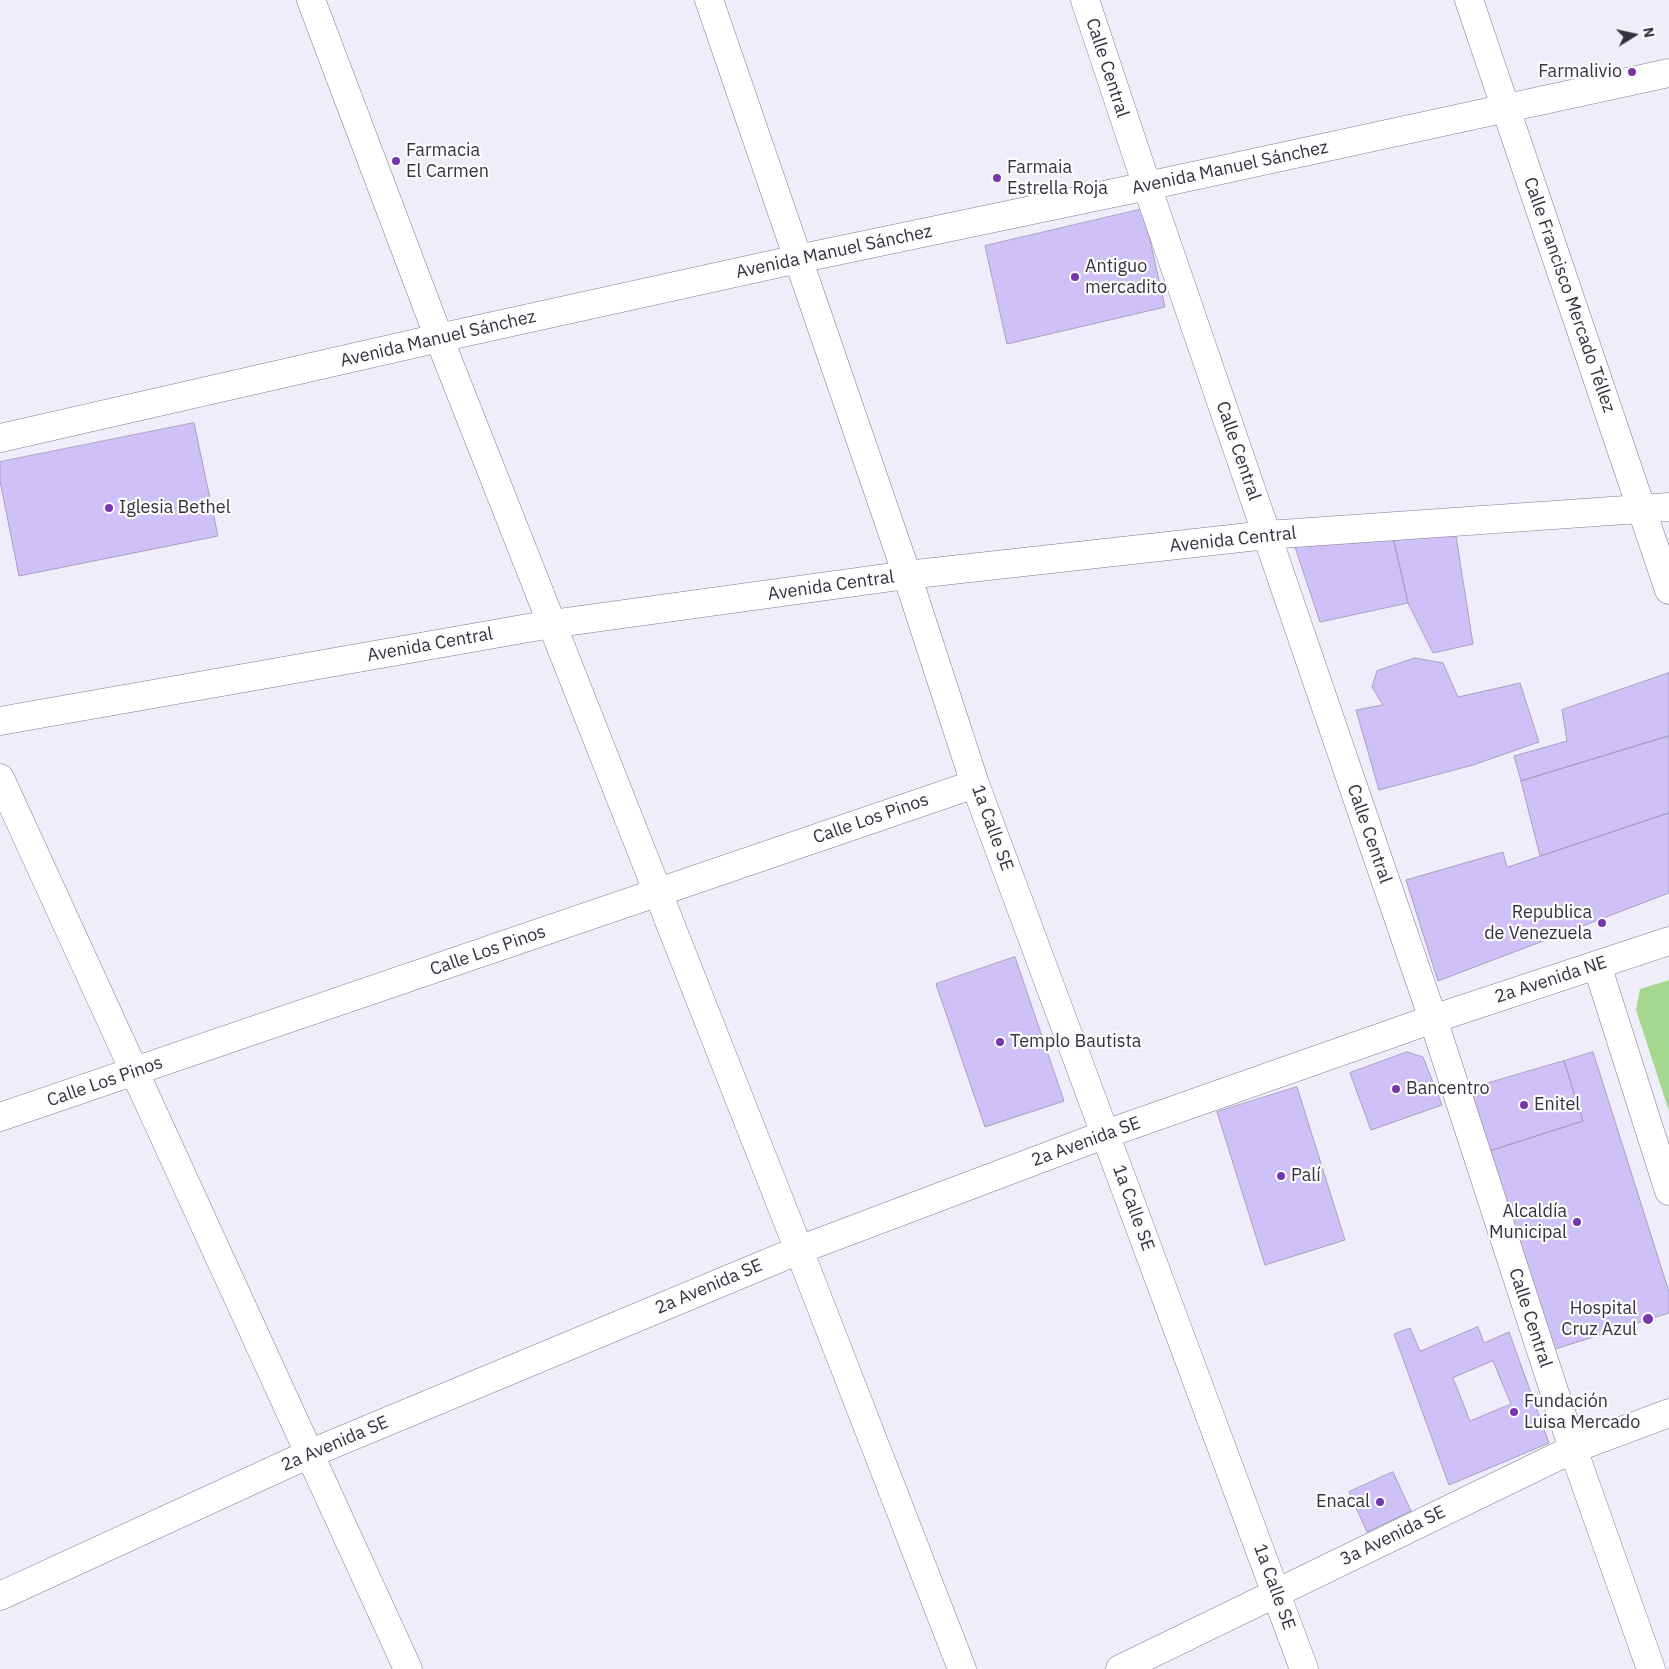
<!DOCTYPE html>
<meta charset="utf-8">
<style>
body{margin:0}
#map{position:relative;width:1669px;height:1669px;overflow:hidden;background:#f0edfb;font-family:"IBM Plex Sans",sans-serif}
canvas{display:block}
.north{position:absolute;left:1609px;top:10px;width:50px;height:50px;-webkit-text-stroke:4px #fcfcfc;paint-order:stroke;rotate:80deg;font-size:14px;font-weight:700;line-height:20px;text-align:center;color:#35323f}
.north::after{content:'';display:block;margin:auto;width:18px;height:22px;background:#35323f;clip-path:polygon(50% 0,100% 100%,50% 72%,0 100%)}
</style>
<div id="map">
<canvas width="1669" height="1669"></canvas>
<div class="north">N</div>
</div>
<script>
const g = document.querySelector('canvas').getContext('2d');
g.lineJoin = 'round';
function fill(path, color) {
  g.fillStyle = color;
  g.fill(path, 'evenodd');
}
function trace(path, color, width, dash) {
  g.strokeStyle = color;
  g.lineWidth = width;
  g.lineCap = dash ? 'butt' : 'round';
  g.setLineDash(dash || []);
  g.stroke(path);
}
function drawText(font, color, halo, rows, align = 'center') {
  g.font = font + ' "IBM Plex Sans",sans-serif';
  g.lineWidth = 4.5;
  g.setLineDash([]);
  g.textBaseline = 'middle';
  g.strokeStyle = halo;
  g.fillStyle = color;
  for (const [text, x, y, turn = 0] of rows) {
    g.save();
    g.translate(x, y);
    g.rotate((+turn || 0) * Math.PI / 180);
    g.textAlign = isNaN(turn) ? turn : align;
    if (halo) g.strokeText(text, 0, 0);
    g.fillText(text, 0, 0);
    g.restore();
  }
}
const green = new Path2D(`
 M 1669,980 L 1669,1111 L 1636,1010 L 1640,989 Z`);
const building = new Path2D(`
 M 1143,209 L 1165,307 L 1007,344 L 985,246 Z
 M 194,423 L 218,536 L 19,576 L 0,481 L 0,462 Z
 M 1455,530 L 1473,644 L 1433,653 L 1408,603 L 1393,537 Z
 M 1393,537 L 1408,603 L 1320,622 L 1294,544 Z
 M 1415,658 L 1443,663 L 1458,697 L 1520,683 L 1539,742 L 1473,765 L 1379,790 L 1356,710 L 1383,705 L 1372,687 L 1377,671 Z
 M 1669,673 L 1669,736 L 1521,781 L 1514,756 L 1567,741 L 1562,710 Z
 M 1669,736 L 1669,813 L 1540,856 L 1521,781 Z
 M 1669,813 L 1669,893 L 1438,981 L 1406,880 L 1503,852 L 1507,867 Z
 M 1015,957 L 1064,1101 L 985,1127 L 936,984 Z
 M 1407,1052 L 1423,1057 L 1442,1105 L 1371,1130 L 1350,1073 Z
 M 1593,1052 L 1669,1292 L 1669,1313 L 1549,1351 L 1486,1152 L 1583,1121 L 1564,1061 Z
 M 1564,1061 L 1583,1121 L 1486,1152 L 1465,1090 Z
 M 1297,1087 L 1345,1240 L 1265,1265 L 1217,1112 Z
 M 1478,1327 L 1484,1343 L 1509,1332 L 1549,1443 L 1449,1485 L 1394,1334 L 1410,1328 L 1420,1351 ZM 1493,1361 L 1511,1404 L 1470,1421 L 1453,1378 Z
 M 1393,1472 L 1411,1511 L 1367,1532 L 1349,1492 Z`);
const minor = new Path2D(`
 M 311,0 L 439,338 L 799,1250 L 962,1669
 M 709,0 L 907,575 L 975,784 L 1304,1669
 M 1085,0 L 1147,186 L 1433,1019 L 1573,1449 L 1651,1669
 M 1469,0 L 1669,590
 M 0,438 L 439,338 L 798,259 L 1147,186 L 1669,73
 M 0,721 L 551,624 L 907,575 L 1267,535 L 1669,507
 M 0,778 L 408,1669
 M 1597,965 L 1669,1191
 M 0,1117 L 975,784
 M 0,1596 L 309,1454 L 799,1250 L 1106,1134 L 1433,1019 L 1669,941
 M 1120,1669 L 1573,1449 L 1669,1413`);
const markers = [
 [1632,72,5,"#7537ad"],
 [396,161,5,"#7537ad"],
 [997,178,5,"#7537ad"],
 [1075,277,5,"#7537ad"],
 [109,508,5,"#7537ad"],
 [1602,923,5,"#7537ad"],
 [1000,1042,5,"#7537ad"],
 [1396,1089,5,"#7537ad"],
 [1524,1105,5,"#7537ad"],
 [1281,1176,5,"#7537ad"],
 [1577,1222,5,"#7537ad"],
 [1648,1319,6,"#7537ad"],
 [1514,1412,5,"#7537ad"],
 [1380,1502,5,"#7537ad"]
];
const streetNames = [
 ["Calle Central",1107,68,72],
 ["Avenida Manuel Sánchez",1230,168,-12],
 ["Avenida Manuel Sánchez",834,252,-12],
 ["Calle Francisco Mercado Téllez",1569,295,71],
 ["Avenida Manuel Sánchez",438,339,-13],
 ["Calle Central",1238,451,71],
 ["Avenida Central",1233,540,-6],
 ["Avenida Central",831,586,-8],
 ["Avenida Central",430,645,-10],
 ["Calle Los Pinos",871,819,-19],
 ["1a Calle SE",992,828,70],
 ["Calle Central",1369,834,71],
 ["Calle Los Pinos",488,951,-19],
 ["2a Avenida NE",1551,980,-18],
 ["Calle Los Pinos",105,1082,-19],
 ["2a Avenida SE",1086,1142,-20],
 ["1a Calle SE",1133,1208,70],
 ["2a Avenida SE",709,1287,-23],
 ["Calle Central",1530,1318,72],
 ["2a Avenida SE",335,1444,-23],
 ["3a Avenida SE",1393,1536,-26],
 ["1a Calle SE",1274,1587,70]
];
const poiNames = [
 ["Farmalivio",1622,72,"right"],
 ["Farmacia",406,151],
 ["El Carmen",406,172],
 ["Farmaia",1007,168],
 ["Estrella Roja",1007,189],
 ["Antiguo",1085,267],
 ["mercadito",1085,288],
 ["Iglesia Bethel",119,508],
 ["Republica",1592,913,"right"],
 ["de Venezuela",1592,934,"right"],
 ["Templo Bautista",1010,1042],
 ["Bancentro",1406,1089],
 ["Enitel",1534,1105],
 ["Palí",1291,1176],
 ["Alcaldía",1567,1212,"right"],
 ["Municipal",1567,1233,"right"],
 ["Hospital",1637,1309,"right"],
 ["Cruz Azul",1637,1330,"right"],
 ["Fundación",1524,1402],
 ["Luisa Mercado",1524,1423],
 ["Enacal",1370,1502,"right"]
];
fill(green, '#a5d78e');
fill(building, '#cdc1f8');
trace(building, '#a6a0c0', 1);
trace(minor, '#7f7997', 29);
trace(minor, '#fff', 28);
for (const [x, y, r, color] of markers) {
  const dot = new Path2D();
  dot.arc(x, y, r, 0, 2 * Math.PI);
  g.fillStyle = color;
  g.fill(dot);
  trace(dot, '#fcfcfc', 2);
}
drawText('18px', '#35323f', '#fcfcfc', streetNames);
drawText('18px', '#35323f', '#fcfcfc', poiNames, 'left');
</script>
